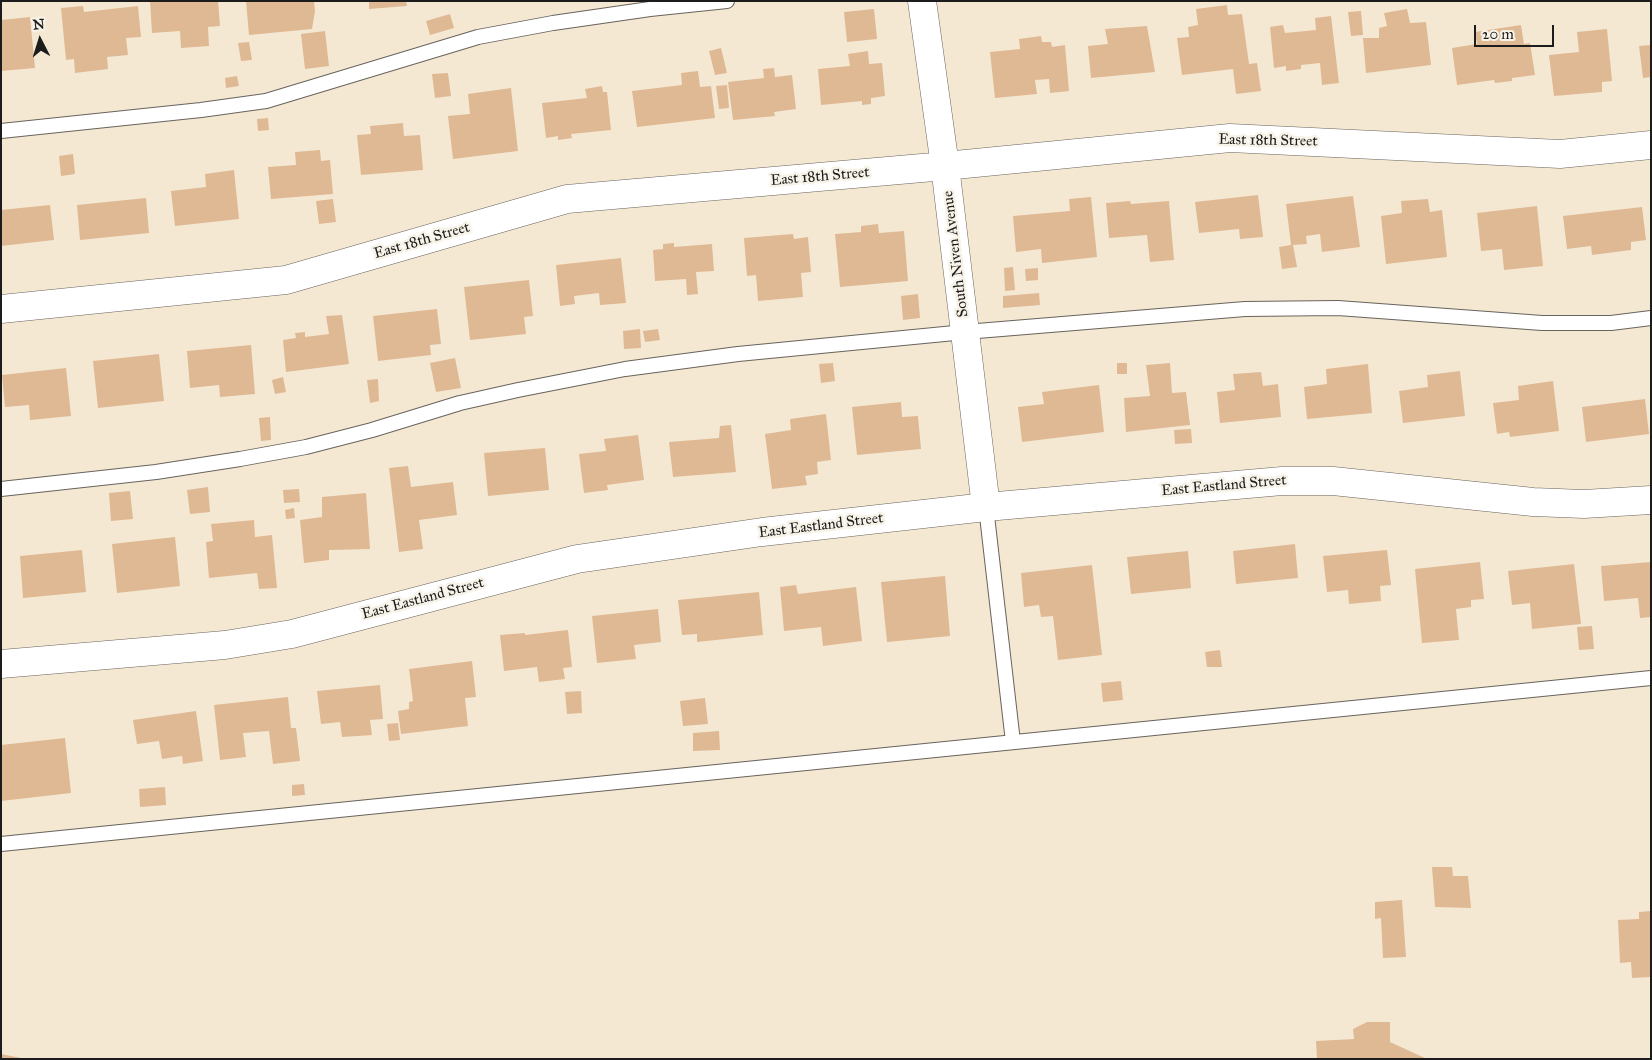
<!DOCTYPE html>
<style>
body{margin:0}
#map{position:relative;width:1652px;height:1060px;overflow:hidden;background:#f5e8d3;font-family:"IM FELL Great Primer",serif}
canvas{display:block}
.frame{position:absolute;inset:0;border:2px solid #1c1c1c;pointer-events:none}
.north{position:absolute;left:15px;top:15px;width:50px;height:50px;-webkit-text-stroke:4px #f7f3e8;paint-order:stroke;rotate:355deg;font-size:14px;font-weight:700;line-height:20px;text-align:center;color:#1c1c1c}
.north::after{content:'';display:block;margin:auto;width:18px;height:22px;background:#1c1c1c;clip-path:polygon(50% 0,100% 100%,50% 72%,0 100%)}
.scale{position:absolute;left:1474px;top:25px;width:80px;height:22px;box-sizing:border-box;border:2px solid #1c1c1c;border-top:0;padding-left:6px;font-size:15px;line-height:18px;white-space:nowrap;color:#1c1c1c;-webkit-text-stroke:4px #f7f3e8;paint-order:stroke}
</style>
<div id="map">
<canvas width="1652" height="1060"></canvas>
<div class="frame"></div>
<div class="north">N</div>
<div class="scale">20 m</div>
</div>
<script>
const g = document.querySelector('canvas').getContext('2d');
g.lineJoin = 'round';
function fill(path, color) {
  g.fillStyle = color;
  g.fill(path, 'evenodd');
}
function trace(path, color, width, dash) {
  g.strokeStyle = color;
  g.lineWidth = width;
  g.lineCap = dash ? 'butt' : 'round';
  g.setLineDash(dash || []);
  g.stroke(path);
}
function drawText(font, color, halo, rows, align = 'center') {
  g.font = font + ' "IM FELL Great Primer",serif';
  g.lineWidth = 5;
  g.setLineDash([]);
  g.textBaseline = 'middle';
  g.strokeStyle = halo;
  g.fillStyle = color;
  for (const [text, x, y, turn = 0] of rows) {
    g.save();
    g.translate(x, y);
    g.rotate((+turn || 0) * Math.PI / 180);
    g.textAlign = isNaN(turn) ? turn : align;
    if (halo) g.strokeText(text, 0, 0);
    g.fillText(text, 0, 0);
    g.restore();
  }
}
const building = new Path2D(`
 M 150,1 L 218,1 L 220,26 L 208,27 L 209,46 L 181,48 L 180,31 L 152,33 Z
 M 246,1 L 314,1 L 315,11 L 312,29 L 249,35 Z
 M 369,1 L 406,1 L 407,6 L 369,9 Z
 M 1227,5 L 1228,15 L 1242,14 L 1249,64 L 1257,63 L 1261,91 L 1236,94 L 1233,69 L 1182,75 L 1177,38 L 1189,37 L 1188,27 L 1198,25 L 1196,9 Z
 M 83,6 L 84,12 L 138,6 L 141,37 L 126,38 L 128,55 L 107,57 L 108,69 L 75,73 L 74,59 L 66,60 L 61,8 Z
 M 874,9 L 877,39 L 847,42 L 844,12 Z
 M 1407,9 L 1410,23 L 1426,22 L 1431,65 L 1366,73 L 1363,38 L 1379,38 L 1379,28 L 1387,26 L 1384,13 Z
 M 1361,11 L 1363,35 L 1351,36 L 1348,12 Z
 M 450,14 L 454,28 L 430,35 L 426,21 Z
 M 1331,16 L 1339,83 L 1322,85 L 1320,63 L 1301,65 L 1301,69 L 1286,71 L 1286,66 L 1274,68 L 1270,27 L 1283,25 L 1285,33 L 1316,30 L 1315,18 Z
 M 30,17 L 35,68 L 1,71 L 1,20 Z
 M 1521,25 L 1524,44 L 1530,43 L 1535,75 L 1512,78 L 1512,81 L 1495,83 L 1494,80 L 1457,85 L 1452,48 L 1477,44 L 1475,32 Z
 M 1147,26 L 1155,72 L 1091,78 L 1088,46 L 1108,44 L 1105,29 Z
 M 1607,29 L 1612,81 L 1602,82 L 1602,92 L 1554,96 L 1549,55 L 1579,52 L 1577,32 Z
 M 325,31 L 329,66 L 305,69 L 301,34 Z
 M 1041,36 L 1042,42 L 1051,42 L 1052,47 L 1065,45 L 1069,91 L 1050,93 L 1049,79 L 1035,80 L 1037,94 L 995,98 L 990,52 L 1020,49 L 1019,39 Z
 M 249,42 L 252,60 L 241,61 L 238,43 Z
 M 1651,45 L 1651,77 L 1643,78 L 1639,46 Z
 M 721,48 L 727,73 L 715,75 L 709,51 Z
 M 868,51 L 869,64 L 882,63 L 885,96 L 871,98 L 871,104 L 862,105 L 862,101 L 821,105 L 818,69 L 850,66 L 848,54 Z
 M 774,68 L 775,77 L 792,75 L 796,109 L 774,112 L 775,116 L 733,120 L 728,82 L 764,78 L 763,69 Z
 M 698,71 L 700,87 L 711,86 L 715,118 L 637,127 L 632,91 L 682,85 L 681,73 Z
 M 448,73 L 451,96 L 435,98 L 432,74 Z
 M 237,76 L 239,86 L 226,88 L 225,78 Z
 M 727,85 L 729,108 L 719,109 L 716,86 Z
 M 602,86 L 603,92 L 607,92 L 611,130 L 571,134 L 572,138 L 558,140 L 558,136 L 546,138 L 542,103 L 587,98 L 585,89 Z
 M 511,88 L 518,151 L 453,159 L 448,116 L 470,114 L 468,94 Z
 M 268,118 L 269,130 L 258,131 L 257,119 Z
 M 403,123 L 404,136 L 420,135 L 423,170 L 361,175 L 357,135 L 371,134 L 370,126 Z
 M 320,150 L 321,161 L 330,160 L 333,194 L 271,199 L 268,167 L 296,165 L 295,152 Z
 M 73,154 L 75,174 L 61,176 L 59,156 Z
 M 234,170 L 239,219 L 175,226 L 171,191 L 206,187 L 205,174 Z
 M 1258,195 L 1263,237 L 1240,239 L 1239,229 L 1199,233 L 1195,202 Z
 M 1353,196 L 1360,247 L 1322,252 L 1320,234 L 1306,236 L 1307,244 L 1293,245 L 1297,267 L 1282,269 L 1279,247 L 1291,245 L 1286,204 Z
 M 1091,197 L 1097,257 L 1042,263 L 1041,249 L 1016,252 L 1013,216 L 1070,211 L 1069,199 Z
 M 146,198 L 149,233 L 80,240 L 77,205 Z
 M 333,199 L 336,222 L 319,224 L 316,201 Z
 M 1428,199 L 1430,212 L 1442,210 L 1447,257 L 1386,264 L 1381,216 L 1402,213 L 1401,201 Z
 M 1130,201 L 1131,204 L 1169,201 L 1174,260 L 1150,262 L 1147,235 L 1109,238 L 1106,203 Z
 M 50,205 L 54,240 L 1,246 L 1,210 Z
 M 1537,206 L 1543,266 L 1504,270 L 1502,249 L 1481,251 L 1477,213 Z
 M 1642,207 L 1646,240 L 1631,242 L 1631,250 L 1592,255 L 1591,246 L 1567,249 L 1563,216 Z
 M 878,224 L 879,233 L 904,231 L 908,281 L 840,287 L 835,234 L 861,232 L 861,226 Z
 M 793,234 L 794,239 L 808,237 L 811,272 L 801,273 L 803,297 L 758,301 L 756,275 L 747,276 L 744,238 Z
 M 674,243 L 674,247 L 712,244 L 714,271 L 696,272 L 698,294 L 687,295 L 686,279 L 655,281 L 653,250 L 663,249 L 663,244 Z
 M 621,258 L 626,303 L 600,305 L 599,293 L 574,296 L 575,304 L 560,306 L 556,265 Z
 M 1013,267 L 1015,290 L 1005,291 L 1004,268 Z
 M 1038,268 L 1038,280 L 1026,281 L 1025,269 Z
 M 529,280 L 533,316 L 524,317 L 526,334 L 470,340 L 464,287 Z
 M 1039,293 L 1040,305 L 1003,308 L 1003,296 Z
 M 918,294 L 920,318 L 903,320 L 901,296 Z
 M 437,309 L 441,344 L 430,345 L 431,355 L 378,361 L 373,316 Z
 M 342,315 L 349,364 L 286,372 L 283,340 L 296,338 L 295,333 L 305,332 L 305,337 L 329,334 L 326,316 Z
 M 640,329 L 641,348 L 624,349 L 623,331 Z
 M 658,329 L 660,340 L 645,342 L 643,331 Z
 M 251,345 L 255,394 L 220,397 L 219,385 L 190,388 L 187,351 Z
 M 159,354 L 164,401 L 98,408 L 93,361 Z
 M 455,358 L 461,388 L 436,392 L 430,363 Z
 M 833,363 L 835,381 L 821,383 L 819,364 Z
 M 1117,363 L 1127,363 L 1127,374 L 1117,374 Z
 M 1170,363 L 1172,393 L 1186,392 L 1190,425 L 1126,432 L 1124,398 L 1150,396 L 1146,365 Z
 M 1368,364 L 1372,413 L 1307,419 L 1304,387 L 1327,384 L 1326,369 Z
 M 66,368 L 71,416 L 30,420 L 29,405 L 5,407 L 2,375 Z
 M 1460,371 L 1465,416 L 1403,423 L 1399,391 L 1428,387 L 1427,375 Z
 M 1261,372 L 1263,386 L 1278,384 L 1281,417 L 1220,423 L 1217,392 L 1235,390 L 1233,374 Z
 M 283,377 L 286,392 L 275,394 L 272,380 Z
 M 378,379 L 379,401 L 370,403 L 367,380 Z
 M 1553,381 L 1559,431 L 1510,437 L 1509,432 L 1497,434 L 1493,403 L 1519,400 L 1518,386 Z
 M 1099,385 L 1104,432 L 1022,442 L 1018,407 L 1044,404 L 1042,392 Z
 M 1645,399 L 1649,434 L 1586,442 L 1582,407 Z
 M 901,402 L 902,417 L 918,416 L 921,449 L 857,455 L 852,407 Z
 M 826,414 L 831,460 L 817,462 L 818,474 L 805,476 L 807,485 L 772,489 L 765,434 L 791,430 L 790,419 Z
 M 270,417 L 271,440 L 261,441 L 259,418 Z
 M 731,425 L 736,472 L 673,477 L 669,442 L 719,438 L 720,426 Z
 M 1191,429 L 1192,443 L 1175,444 L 1174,430 Z
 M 638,435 L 644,480 L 607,485 L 608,490 L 584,493 L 579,454 L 606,451 L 604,439 Z
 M 545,448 L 549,490 L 488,496 L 484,453 Z
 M 408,466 L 411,487 L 453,482 L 457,515 L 419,520 L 423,549 L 399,552 L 389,468 Z
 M 208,487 L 210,512 L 190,514 L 187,490 Z
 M 299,489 L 300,502 L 284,503 L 283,490 Z
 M 130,491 L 133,519 L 111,521 L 109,493 Z
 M 366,493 L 370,549 L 329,550 L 329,560 L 304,563 L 300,520 L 322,517 L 322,497 Z
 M 294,508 L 295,518 L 286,519 L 285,510 Z
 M 254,520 L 255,537 L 272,535 L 277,588 L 259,589 L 257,573 L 209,578 L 206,542 L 213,541 L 211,524 Z
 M 175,537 L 180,586 L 117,593 L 112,544 Z
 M 1295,544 L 1298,578 L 1236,584 L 1233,551 Z
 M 82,550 L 86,592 L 23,598 L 20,556 Z
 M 1387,550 L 1391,585 L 1380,586 L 1381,601 L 1349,604 L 1348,590 L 1327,592 L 1323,556 Z
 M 1188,551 L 1191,588 L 1131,594 L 1127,557 Z
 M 1480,562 L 1484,599 L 1471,600 L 1471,607 L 1456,609 L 1459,640 L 1422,643 L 1415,569 Z
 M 1651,562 L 1651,617 L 1640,618 L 1638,598 L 1604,601 L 1601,566 Z
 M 1574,564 L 1581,624 L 1532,629 L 1530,603 L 1512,605 L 1508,571 Z
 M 1092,565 L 1102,655 L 1058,660 L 1053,616 L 1041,617 L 1039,605 L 1024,607 L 1021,573 Z
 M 945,576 L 950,636 L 887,642 L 881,582 Z
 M 796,585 L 798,594 L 856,587 L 862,641 L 823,646 L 821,627 L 784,631 L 780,587 Z
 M 759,592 L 763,635 L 697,642 L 697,634 L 682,635 L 678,600 Z
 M 658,609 L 661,642 L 634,645 L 636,659 L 597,663 L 592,616 Z
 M 1592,626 L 1594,649 L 1579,650 L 1577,627 Z
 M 568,630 L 572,667 L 563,668 L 565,679 L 539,682 L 537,667 L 504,671 L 500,635 L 525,633 L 525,635 Z
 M 1220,650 L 1222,667 L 1207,667 L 1205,652 Z
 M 472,661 L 476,697 L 465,698 L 468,726 L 401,734 L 398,711 L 409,709 L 409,702 L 413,701 L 409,669 Z
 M 1121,681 L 1123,700 L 1103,702 L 1101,683 Z
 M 380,685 L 383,719 L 370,720 L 372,735 L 342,737 L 340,722 L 321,724 L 317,691 Z
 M 581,691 L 582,713 L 567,714 L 565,692 Z
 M 288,697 L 291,728 L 296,728 L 300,761 L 273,764 L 269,731 L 243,733 L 246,757 L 220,760 L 214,705 Z
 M 705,698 L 708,724 L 683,726 L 680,701 Z
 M 196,711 L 203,761 L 183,764 L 182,756 L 162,759 L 159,741 L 137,744 L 133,720 Z
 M 398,723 L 400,740 L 389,741 L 387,724 Z
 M 719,731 L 720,750 L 693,751 L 693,733 Z
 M 65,738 L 71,793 L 1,801 L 1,745 Z
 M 304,784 L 305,795 L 292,796 L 292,785 Z
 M 165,787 L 166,805 L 140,807 L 139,789 Z
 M 1432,867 L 1452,867 L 1453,876 L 1468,876 L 1471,908 L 1435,907 Z
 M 1402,900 L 1406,957 L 1383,958 L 1381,918 L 1375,919 L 1375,902 Z
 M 1651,911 L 1651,977 L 1632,978 L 1631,962 L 1620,963 L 1618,920 L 1639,919 L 1639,912 Z
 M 1367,1022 L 1390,1022 L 1390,1042 L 1427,1059 L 1317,1059 L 1316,1041 L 1354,1039 L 1353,1029 Z
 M 1,1054 L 21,1058 L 21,1059 L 1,1059 Z`);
const service = new Path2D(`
 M 1,131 L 201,110 L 266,101 L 478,37 L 553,23 L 650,9 L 727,1
 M 1,489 L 156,472 L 240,459 L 306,447 L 372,430 L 460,403 L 518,390 L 625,369 L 738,354 L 965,332 L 1245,309 L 1338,308 L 1542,323 L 1611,323 L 1651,318
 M 986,507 L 1013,742
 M 1,844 L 1651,678`);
const minor = new Path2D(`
 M 922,1 L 945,166 L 986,507
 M 1,309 L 286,280 L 567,199 L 945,166 L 1230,138 L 1560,154 L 1651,145
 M 1,664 L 225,645 L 292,634 L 577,559 L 762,532 L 986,507 L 1282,481 L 1333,481 L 1533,502 L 1584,504 L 1651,500`);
const streetNames = [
 ["East 18th Street",1268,141,1],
 ["East 18th Street",820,177,-5],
 ["East 18th Street",422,241,-16],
 ["South Niven Avenue",956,254,-97],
 ["East Eastland Street",1224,486,-5],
 ["East Eastland Street",821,526,-7],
 ["East Eastland Street",423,599,-15]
];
fill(building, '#dfb994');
trace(service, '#68635c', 16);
trace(minor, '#68635c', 29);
trace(service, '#fff', 14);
trace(minor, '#fff', 28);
drawText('15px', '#1c1c1c', '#f7f3e8', streetNames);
</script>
